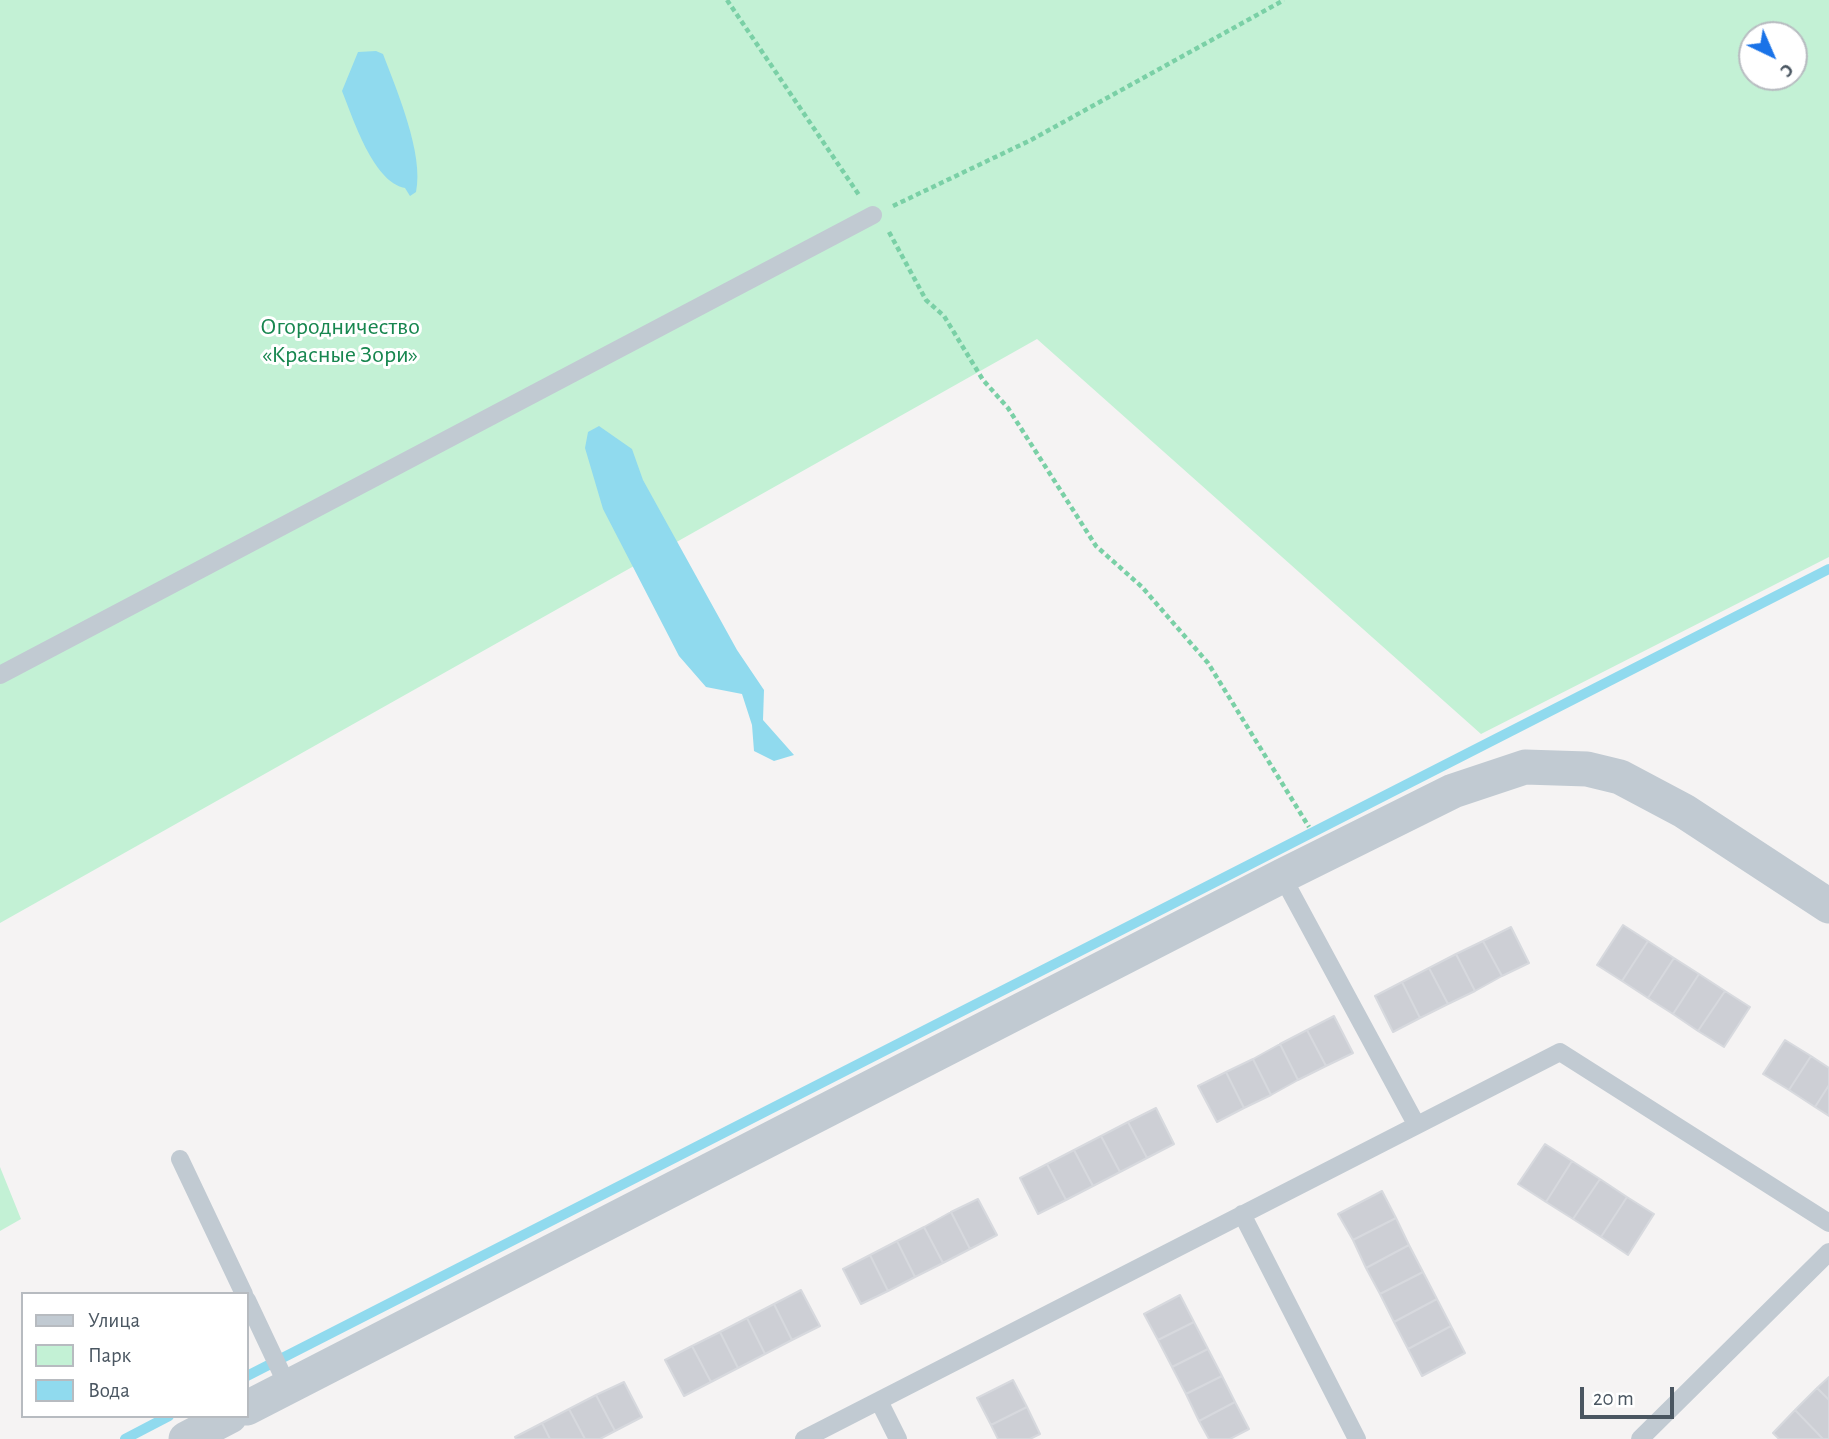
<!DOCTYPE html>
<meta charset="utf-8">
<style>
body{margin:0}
#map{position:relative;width:1829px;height:1439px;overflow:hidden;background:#f5f3f3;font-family:"Alegreya Sans",sans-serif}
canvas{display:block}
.legend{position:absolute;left:21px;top:1292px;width:228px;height:126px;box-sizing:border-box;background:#fff;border:2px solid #b7bbc0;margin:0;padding:9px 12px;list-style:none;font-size:21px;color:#4a5661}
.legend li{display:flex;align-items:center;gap:14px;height:35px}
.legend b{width:35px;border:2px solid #b7bbc0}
.north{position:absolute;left:1738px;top:21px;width:70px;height:70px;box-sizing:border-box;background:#fff;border:2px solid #b7bbc0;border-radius:50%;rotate:136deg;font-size:19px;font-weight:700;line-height:28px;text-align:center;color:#4a5661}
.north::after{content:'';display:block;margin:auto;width:24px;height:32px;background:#1a73e8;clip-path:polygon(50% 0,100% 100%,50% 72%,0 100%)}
.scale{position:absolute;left:1580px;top:1387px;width:94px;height:32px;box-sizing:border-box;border:4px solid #4a5661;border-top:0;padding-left:9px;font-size:21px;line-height:24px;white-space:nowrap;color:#4a5661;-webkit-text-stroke:5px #fff;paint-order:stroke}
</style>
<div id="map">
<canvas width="1829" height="1439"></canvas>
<ul class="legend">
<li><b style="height:9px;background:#c1cad2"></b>Улица</li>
<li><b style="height:19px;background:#c3f1d5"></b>Парк</li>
<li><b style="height:19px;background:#90daee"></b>Вода</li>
</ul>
<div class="north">С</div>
<div class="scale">20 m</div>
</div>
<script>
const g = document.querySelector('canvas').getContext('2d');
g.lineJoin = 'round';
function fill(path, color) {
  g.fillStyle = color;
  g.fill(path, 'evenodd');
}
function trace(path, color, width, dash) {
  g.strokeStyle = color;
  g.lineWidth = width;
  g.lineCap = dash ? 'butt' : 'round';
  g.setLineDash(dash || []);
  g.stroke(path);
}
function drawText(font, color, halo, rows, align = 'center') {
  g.font = font + ' "Alegreya Sans",sans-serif';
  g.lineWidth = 6;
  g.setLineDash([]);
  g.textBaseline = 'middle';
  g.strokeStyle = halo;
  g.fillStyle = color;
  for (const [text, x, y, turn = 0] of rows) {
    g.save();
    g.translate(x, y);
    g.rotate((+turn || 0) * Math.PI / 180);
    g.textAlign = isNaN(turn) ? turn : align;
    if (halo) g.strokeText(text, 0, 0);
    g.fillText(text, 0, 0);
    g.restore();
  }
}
const green = new Path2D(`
 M 0,0 L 1829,0 L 1829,557 L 1481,734 L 1037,339 L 0,923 ZM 1752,35 L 1794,35 L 1794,77 L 1752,77 Z
 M 0,1167 L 21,1219 L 0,1231 Z`);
const water = new Path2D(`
 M 376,51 L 383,54 C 397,91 424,154 416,192 L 410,196 L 405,188 C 373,182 353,118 342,91 L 358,52 Z
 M 599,426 L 632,449 L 643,480 L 737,650 L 764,690 L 763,720 L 794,755 L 774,761 L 754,751 L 752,725 L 742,694 L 706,687 L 679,656 L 603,509 L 585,448 L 588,432 Z`);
const stream = new Path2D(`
 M 247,1376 L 1829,569
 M 125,1439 L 169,1416`);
const building = new Path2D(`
 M 1623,925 L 1648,941 L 1622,981 L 1597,965 Z
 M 1511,927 L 1529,963 L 1502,976 L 1483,941 Z
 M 1483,941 L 1502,976 L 1475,991 L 1456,954 Z
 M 1648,941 L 1674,958 L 1648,998 L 1622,981 Z
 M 1456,954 L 1475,991 L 1448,1004 L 1429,968 Z
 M 1674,958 L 1699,974 L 1673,1014 L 1648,998 Z
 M 1429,968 L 1448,1004 L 1420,1018 L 1402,982 Z
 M 1699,974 L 1725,991 L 1698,1031 L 1673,1014 Z
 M 1402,982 L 1420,1018 L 1393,1032 L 1375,996 Z
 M 1725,991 L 1750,1007 L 1724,1047 L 1698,1031 Z
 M 1334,1016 L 1353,1053 L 1326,1066 L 1307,1030 Z
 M 1307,1030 L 1326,1066 L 1298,1080 L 1280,1044 Z
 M 1785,1040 L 1811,1056 L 1789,1090 L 1763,1074 Z
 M 1280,1044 L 1298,1080 L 1271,1095 L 1253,1059 Z
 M 1811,1056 L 1829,1068 L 1829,1085 L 1815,1107 L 1789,1090 Z
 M 1253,1059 L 1271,1095 L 1244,1108 L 1226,1072 Z
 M 1226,1072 L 1244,1108 L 1217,1122 L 1198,1086 Z
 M 1829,1085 L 1829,1116 L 1815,1107 Z
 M 1156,1108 L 1174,1144 L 1147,1158 L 1128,1122 Z
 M 1128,1122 L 1147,1158 L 1120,1172 L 1101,1136 Z
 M 1101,1136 L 1120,1172 L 1093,1186 L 1074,1150 Z
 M 1545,1144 L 1572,1161 L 1546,1202 L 1518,1184 Z
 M 1074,1150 L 1093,1186 L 1066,1200 L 1047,1164 Z
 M 1572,1161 L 1600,1179 L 1573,1219 L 1546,1202 Z
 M 1047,1164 L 1066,1200 L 1038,1214 L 1020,1178 Z
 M 1600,1179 L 1627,1197 L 1601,1237 L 1573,1219 Z
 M 1382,1191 L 1396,1218 L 1353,1240 L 1338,1214 Z
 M 1627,1197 L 1654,1214 L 1628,1255 L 1601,1237 Z
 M 978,1199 L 997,1235 L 970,1249 L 951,1212 Z
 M 951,1212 L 970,1249 L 943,1263 L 924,1227 Z
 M 1396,1218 L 1409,1245 L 1366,1268 L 1353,1240 Z
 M 924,1227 L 943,1263 L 915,1277 L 897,1241 Z
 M 897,1241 L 915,1277 L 888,1291 L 870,1255 Z
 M 1409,1245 L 1423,1272 L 1380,1294 L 1366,1268 Z
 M 870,1255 L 888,1291 L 861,1304 L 843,1269 Z
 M 1423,1272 L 1437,1299 L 1394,1322 L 1380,1294 Z
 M 801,1290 L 820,1326 L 792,1340 L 774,1304 Z
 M 1180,1295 L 1194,1322 L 1158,1340 L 1144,1314 Z
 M 1437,1299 L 1451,1326 L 1408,1349 L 1394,1322 Z
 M 774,1304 L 792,1340 L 765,1354 L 747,1318 Z
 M 747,1318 L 765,1354 L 738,1368 L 720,1332 Z
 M 1194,1322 L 1208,1349 L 1172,1367 L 1158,1340 Z
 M 1451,1326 L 1465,1353 L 1422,1376 L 1408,1349 Z
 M 720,1332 L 738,1368 L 711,1382 L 692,1346 Z
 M 692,1346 L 711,1382 L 684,1396 L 665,1360 Z
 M 1208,1349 L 1222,1376 L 1186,1394 L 1172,1367 Z
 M 1222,1376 L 1235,1402 L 1199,1421 L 1186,1394 Z
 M 1829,1377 L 1829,1400 L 1817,1388 Z
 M 1013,1380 L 1027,1407 L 991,1425 L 977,1398 Z
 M 624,1382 L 642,1417 L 615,1431 L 596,1395 Z
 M 1817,1388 L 1829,1400 L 1829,1439 L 1823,1439 L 1795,1410 Z
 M 596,1395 L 615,1431 L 600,1439 L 585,1439 L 569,1409 Z
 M 1235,1402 L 1249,1429 L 1230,1439 L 1209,1439 L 1199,1421 Z
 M 1027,1407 L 1040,1434 L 1030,1439 L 998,1439 L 991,1425 Z
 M 569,1409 L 585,1439 L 550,1439 L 542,1423 Z
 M 1795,1410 L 1823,1439 L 1779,1439 L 1773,1433 Z
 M 542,1423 L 550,1439 L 516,1439 L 515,1437 Z`);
const path = new Path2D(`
 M 727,0 L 859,195
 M 893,206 L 1031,140 L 1284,0
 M 889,232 L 926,300 L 944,316 L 983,380 L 1008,408 L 1096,546 L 1142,587 L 1208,663 L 1309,827`);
const service = new Path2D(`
 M 0,675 L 873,215
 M 1282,876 L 1416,1124
 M 180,1159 L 244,1294
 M 1242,1214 L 1357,1439
 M 247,1300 L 288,1387
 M 879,1401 L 898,1439
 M 804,1439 L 1560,1052 L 1829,1223
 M 1640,1439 L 1829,1252`);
const minor = new Path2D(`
 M 247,1408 L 1282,876 L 1453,791 L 1525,767 L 1587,769 L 1620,777 L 1684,811 L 1829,906
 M 186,1439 L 230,1416`);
const parkNames = [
 ["Огородничество",340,327],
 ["«Красные Зори»",340,355]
];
fill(green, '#c3f1d5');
fill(water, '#90daee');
trace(stream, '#90daee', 10);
fill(building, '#cdcfd5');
trace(building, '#d7d9de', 2);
trace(path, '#7ad0a6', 4.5, [5, 3.5]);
trace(service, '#c1cad2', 18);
trace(minor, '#c1cad2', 35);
drawText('24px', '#17864f', '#fff', parkNames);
</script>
